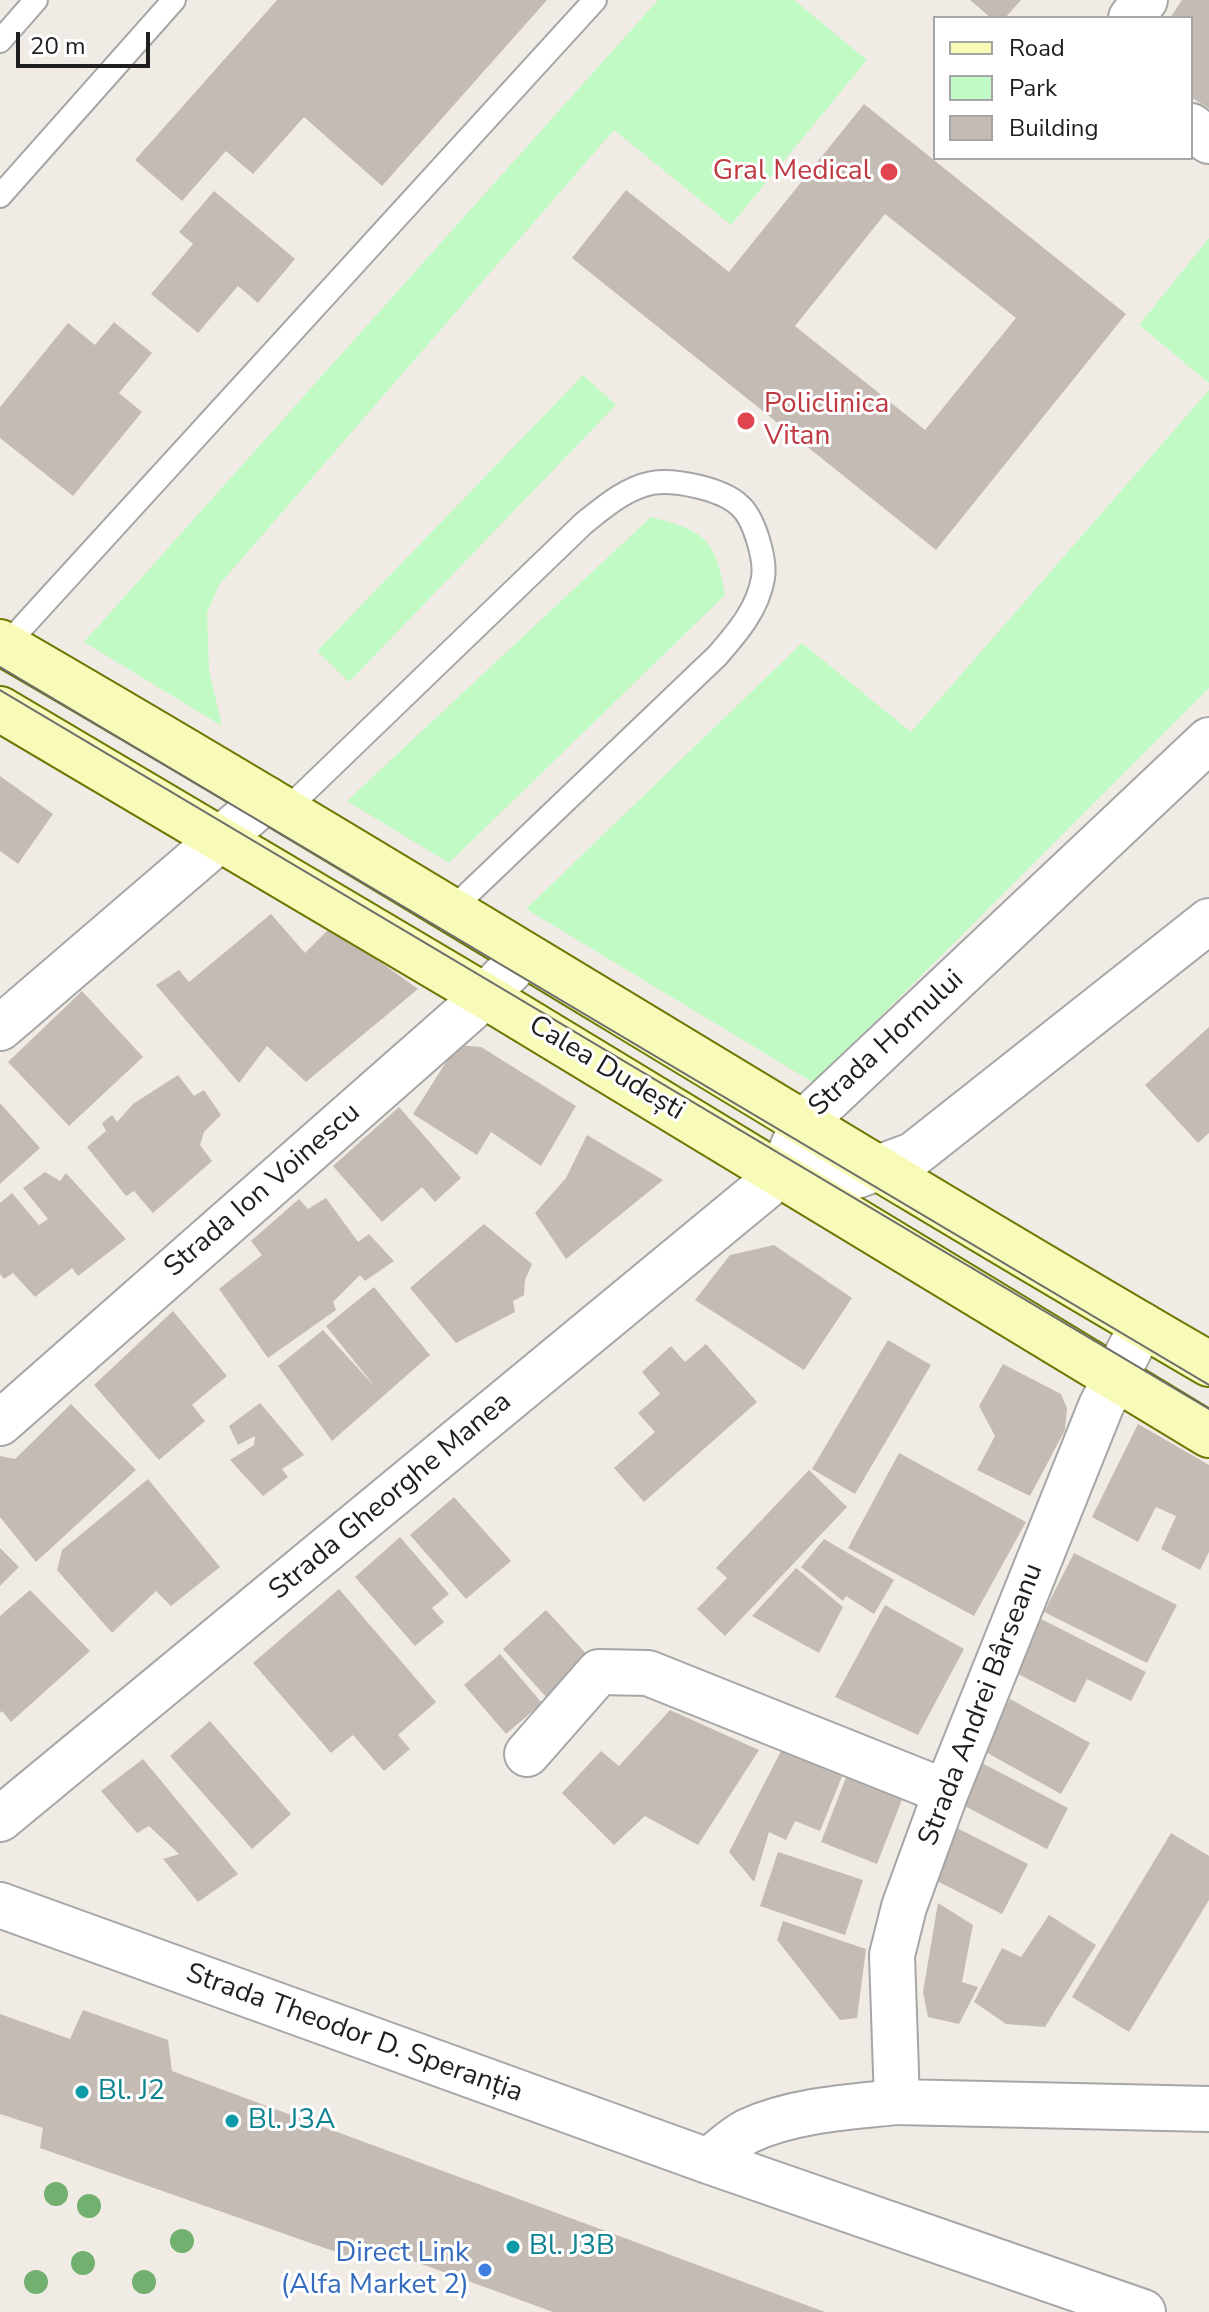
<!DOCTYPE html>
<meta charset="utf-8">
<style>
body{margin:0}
#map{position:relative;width:1209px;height:2312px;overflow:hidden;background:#f0ece5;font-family:"Nunito Sans",sans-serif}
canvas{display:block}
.legend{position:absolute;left:933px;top:16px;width:260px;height:144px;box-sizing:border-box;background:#fff;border:2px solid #a5a5a5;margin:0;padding:10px 14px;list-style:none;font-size:24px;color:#1f1f1f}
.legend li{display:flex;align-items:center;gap:16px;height:40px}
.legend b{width:40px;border:2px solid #a5a5a5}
.scale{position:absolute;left:16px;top:32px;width:134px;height:36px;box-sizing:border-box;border:4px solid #1f1f1f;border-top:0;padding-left:10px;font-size:24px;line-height:28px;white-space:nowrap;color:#1f1f1f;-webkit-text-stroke:6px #fff;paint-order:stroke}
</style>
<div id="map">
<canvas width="1209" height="2312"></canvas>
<ul class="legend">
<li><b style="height:10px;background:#f8fab8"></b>Road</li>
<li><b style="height:22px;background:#c1fac4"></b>Park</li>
<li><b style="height:22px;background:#c4bbb4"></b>Building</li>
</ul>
<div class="scale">20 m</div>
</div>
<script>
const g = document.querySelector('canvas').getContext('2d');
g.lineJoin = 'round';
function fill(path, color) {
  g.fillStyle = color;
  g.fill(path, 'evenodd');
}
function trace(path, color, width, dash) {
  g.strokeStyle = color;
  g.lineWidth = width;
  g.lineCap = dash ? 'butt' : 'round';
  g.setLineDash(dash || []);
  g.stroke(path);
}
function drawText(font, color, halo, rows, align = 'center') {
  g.font = font + ' "Nunito Sans",sans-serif';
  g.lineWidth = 6;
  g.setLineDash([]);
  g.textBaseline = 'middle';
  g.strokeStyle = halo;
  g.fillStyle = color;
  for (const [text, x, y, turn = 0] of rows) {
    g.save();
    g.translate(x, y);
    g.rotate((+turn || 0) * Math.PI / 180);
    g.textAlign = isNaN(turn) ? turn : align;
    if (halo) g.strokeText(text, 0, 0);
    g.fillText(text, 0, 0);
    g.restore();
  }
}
const park = new Path2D(`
 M 658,0 L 794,0 L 867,60 L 731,225 L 614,130 L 219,585 L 207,613 L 209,670 L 222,726 L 84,642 Z
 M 1209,238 L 1209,383 L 1139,325 Z
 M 583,375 L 616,405 L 349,682 L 317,651 Z
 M 1209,390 L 1209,688 L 814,1083 L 526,909 L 802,643 L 911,732 Z
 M 651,517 C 705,531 716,539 725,595 L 449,863 L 347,801 Z`);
const building = new Path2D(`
 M 277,0 L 547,0 L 382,186 L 304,117 L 253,174 L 226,151 L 182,201 L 135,160 Z
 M 970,0 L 1021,0 L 1005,18 L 991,18 Z
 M 1182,0 L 1209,0 L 1209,109 L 1191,97 L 1191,18 L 1170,18 Z
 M 864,104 L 1126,314 L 936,550 L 572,258 L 626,190 L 729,272 ZM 885,214 L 1016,318 L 925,430 L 795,326 Z
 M 214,191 L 295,259 L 258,303 L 238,286 L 198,333 L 151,294 L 193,244 L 179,232 Z
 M 114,322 L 152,353 L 119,393 L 142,412 L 73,496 L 0,438 L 0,407 L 68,323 L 95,345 Z
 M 0,776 L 53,814 L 18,864 L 0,851 Z
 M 271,914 L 305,953 L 331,927 L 418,989 L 306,1082 L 267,1046 L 239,1083 L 156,985 L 179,970 L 189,982 Z
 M 82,991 L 143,1057 L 69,1126 L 8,1062 Z
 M 1209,1027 L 1209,1133 L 1198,1143 L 1145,1085 Z
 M 457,1045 L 481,1047 L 576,1106 L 541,1166 L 491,1132 L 477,1155 L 413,1114 Z
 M 178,1075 L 194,1096 L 204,1090 L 221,1115 L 204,1132 L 200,1145 L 212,1161 L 153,1213 L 134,1191 L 126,1196 L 87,1147 L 106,1131 L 102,1123 L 112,1115 L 117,1122 L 133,1104 Z
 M 0,1103 L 40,1148 L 0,1184 Z
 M 399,1107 L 461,1178 L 435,1202 L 422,1187 L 382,1222 L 333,1166 Z
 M 587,1135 L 663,1180 L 566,1259 L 535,1213 L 566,1178 Z
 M 45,1172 L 60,1181 L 66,1173 L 126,1239 L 78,1276 L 72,1268 L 35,1297 L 13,1273 L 4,1279 L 0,1274 L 0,1203 L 12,1193 L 39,1225 L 48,1219 L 23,1188 Z
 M 326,1198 L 358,1242 L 369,1234 L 394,1261 L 365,1281 L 360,1275 L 333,1302 L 336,1310 L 268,1358 L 219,1289 L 262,1255 L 251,1241 L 299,1199 L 308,1209 Z
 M 484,1224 L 532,1264 L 525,1280 L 524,1295 L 513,1301 L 515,1312 L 456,1343 L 410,1288 Z
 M 774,1245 L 852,1298 L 804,1370 L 695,1300 L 730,1255 Z
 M 374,1287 L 430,1355 L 332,1441 L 278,1366 L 323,1330 L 376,1388 L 326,1326 Z
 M 173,1311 L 227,1376 L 192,1405 L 205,1421 L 159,1460 L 94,1385 Z
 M 888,1340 L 931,1365 L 855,1494 L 812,1469 Z
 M 706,1344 L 757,1402 L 644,1502 L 614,1468 L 655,1432 L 638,1413 L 660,1394 L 642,1372 L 671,1346 L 685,1362 Z
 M 1003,1364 L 1061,1394 L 1067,1408 L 1065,1430 L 1030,1496 L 977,1470 L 995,1436 L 979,1406 Z
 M 260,1403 L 304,1455 L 282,1469 L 288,1477 L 263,1496 L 230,1460 L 254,1445 L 255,1436 L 238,1445 L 229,1426 Z
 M 71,1404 L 136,1470 L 36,1562 L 0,1517 L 0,1456 L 15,1459 Z
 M 1138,1424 L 1209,1465 L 1209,1552 L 1200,1570 L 1161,1549 L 1176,1516 L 1156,1507 L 1138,1542 L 1092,1517 Z
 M 899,1453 L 1026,1522 L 974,1616 L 848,1548 Z
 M 809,1470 L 847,1507 L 725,1636 L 697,1609 L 727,1578 L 716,1568 Z
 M 148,1479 L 220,1567 L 171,1606 L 156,1591 L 112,1633 L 57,1570 L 62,1550 Z
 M 454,1497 L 511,1561 L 466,1599 L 410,1535 Z
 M 400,1537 L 449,1594 L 432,1608 L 444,1622 L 415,1646 L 355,1577 Z
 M 824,1539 L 894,1580 L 874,1614 L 846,1596 L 843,1601 L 801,1567 Z
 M 0,1548 L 19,1567 L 0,1586 Z
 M 1074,1553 L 1177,1605 L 1147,1663 L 1044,1612 Z
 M 796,1568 L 843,1607 L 819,1653 L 752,1616 Z
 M 339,1589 L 436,1702 L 398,1735 L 410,1749 L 384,1771 L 353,1735 L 331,1753 L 253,1663 Z
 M 30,1590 L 90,1651 L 11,1722 L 2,1711 L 0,1713 L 0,1616 Z
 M 885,1605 L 964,1649 L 918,1735 L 835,1697 Z
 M 546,1610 L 591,1659 L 547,1698 L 503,1649 Z
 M 1041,1619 L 1146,1672 L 1131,1701 L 1087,1679 L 1075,1703 L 1014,1672 Z
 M 500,1654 L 542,1703 L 506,1734 L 464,1685 Z
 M 1010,1699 L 1090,1743 L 1061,1794 L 982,1750 Z
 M 670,1710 L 759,1750 L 698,1845 L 645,1816 L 614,1845 L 562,1793 L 601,1751 L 619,1766 Z
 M 210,1721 L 291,1814 L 252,1849 L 170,1756 Z
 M 781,1751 L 843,1774 L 820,1831 L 795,1821 L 786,1840 L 769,1832 L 754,1882 L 729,1852 Z
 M 143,1759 L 238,1874 L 198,1902 L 163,1859 L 179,1854 L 149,1826 L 137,1833 L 101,1791 Z
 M 978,1761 L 1068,1808 L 1047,1849 L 957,1802 Z
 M 847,1775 L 903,1797 L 877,1864 L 821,1842 Z
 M 957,1828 L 1028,1864 L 1002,1914 L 931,1878 Z
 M 1171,1833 L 1209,1856 L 1209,1900 L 1129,2032 L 1072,1997 Z
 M 778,1852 L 863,1880 L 845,1935 L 760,1906 Z
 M 938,1903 L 973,1925 L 962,1982 L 978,1987 L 959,2024 L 928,2017 L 923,1992 Z
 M 1049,1915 L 1096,1945 L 1045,2027 L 1006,2024 L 974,2002 L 1002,1948 L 1021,1957 Z
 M 783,1921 L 866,1949 L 857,2018 L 840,2020 L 777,1940 Z
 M 83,2010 L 168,2040 L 172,2071 L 825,2312 L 553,2312 L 364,2243 L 356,2259 L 40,2148 L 43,2128 L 0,2114 L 0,2014 L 70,2039 Z`);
const service = new Path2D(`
 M 0,41 L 36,0
 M 0,196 L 174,0
 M 6,645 L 595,0
 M 286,810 L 584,523 C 604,507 626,488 652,483 C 675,479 722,489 739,505 C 754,517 766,559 763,578 C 758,609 737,633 717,656 L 450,911`);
const minor = new Path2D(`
 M 1131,18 L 1145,0
 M 1191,126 L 1209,141
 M 0,1028 L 267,799
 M 0,1423 L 485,996 L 524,956
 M 527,1754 L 599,1672 L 648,1673 L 946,1792
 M 0,1819 L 781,1174
 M 0,1905 L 708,2161 L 1143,2312
 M 897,2102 L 892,1955 L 904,1907 L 946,1792 L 1101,1406 L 1142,1325
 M 708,2161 C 720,2152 734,2138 748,2131 C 793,2110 849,2107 897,2102 L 1209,2109`);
const tertiary = new Path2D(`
 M 1209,740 L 803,1123 L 781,1174 L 856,1176 L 913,1155 L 1209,921`);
const secondary = new Path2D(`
 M 0,642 C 406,877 803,1128 1209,1364
 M 0,709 L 485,996 L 1209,1435`);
const tram = new Path2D(`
 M 0,667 L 1209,1385
 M 0,690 L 1209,1409`);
const trees = [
 [56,2194],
 [89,2206],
 [182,2241],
 [83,2263],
 [36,2282],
 [144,2282]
];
const markers = [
 [889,172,10,"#e0444e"],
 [746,421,10,"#e0444e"],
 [82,2092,8,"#0f9aa8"],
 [232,2121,8,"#0f9aa8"],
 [513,2247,8,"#0f9aa8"],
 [485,2270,8,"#3f7fe0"]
];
const healthNames = [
 ["Gral Medical",871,172],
 ["Policlinica",764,405,"left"],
 ["Vitan",764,437,"left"]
];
const streetNames = [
 ["Strada Hornului",887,1044,-43],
 ["Calea Dudești",606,1069,31],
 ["Strada Ion Voinescu",263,1191,-41],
 ["Strada Gheorghe Manea",391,1497,-40],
 ["Strada Andrei Bârseanu",982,1705,-69],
 ["Strada Theodor D. Speranția",354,2034,20]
];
const cultureNames = [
 ["Bl. J2",98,2092],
 ["Bl. J3A",248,2121],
 ["Bl. J3B",529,2247]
];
const shopNames = [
 ["Direct Link",469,2254],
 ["(Alfa Market 2)",469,2286]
];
fill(park, '#c1fac4');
fill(building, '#c4bbb4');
trace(service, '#a6a6a6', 26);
trace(minor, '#a6a6a6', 48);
trace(tertiary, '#a6a6a6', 48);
trace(secondary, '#6d7803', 48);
trace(service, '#fff', 22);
trace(minor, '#fff', 44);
trace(tertiary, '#fff', 44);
trace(secondary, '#f8fab8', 44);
trace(tram, '#6d6d6d', 2);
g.fillStyle = '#72b070';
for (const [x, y] of trees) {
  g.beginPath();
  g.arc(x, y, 12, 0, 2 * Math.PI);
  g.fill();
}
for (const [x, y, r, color] of markers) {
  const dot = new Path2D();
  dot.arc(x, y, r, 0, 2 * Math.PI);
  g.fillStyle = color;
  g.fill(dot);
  trace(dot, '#fff', 3);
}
drawText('28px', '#be3a42', '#fff', healthNames, 'right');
drawText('28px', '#1f1f1f', '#fff', streetNames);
drawText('28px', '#0d838f', '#fff', cultureNames, 'left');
drawText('28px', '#366cbe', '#fff', shopNames, 'right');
</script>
